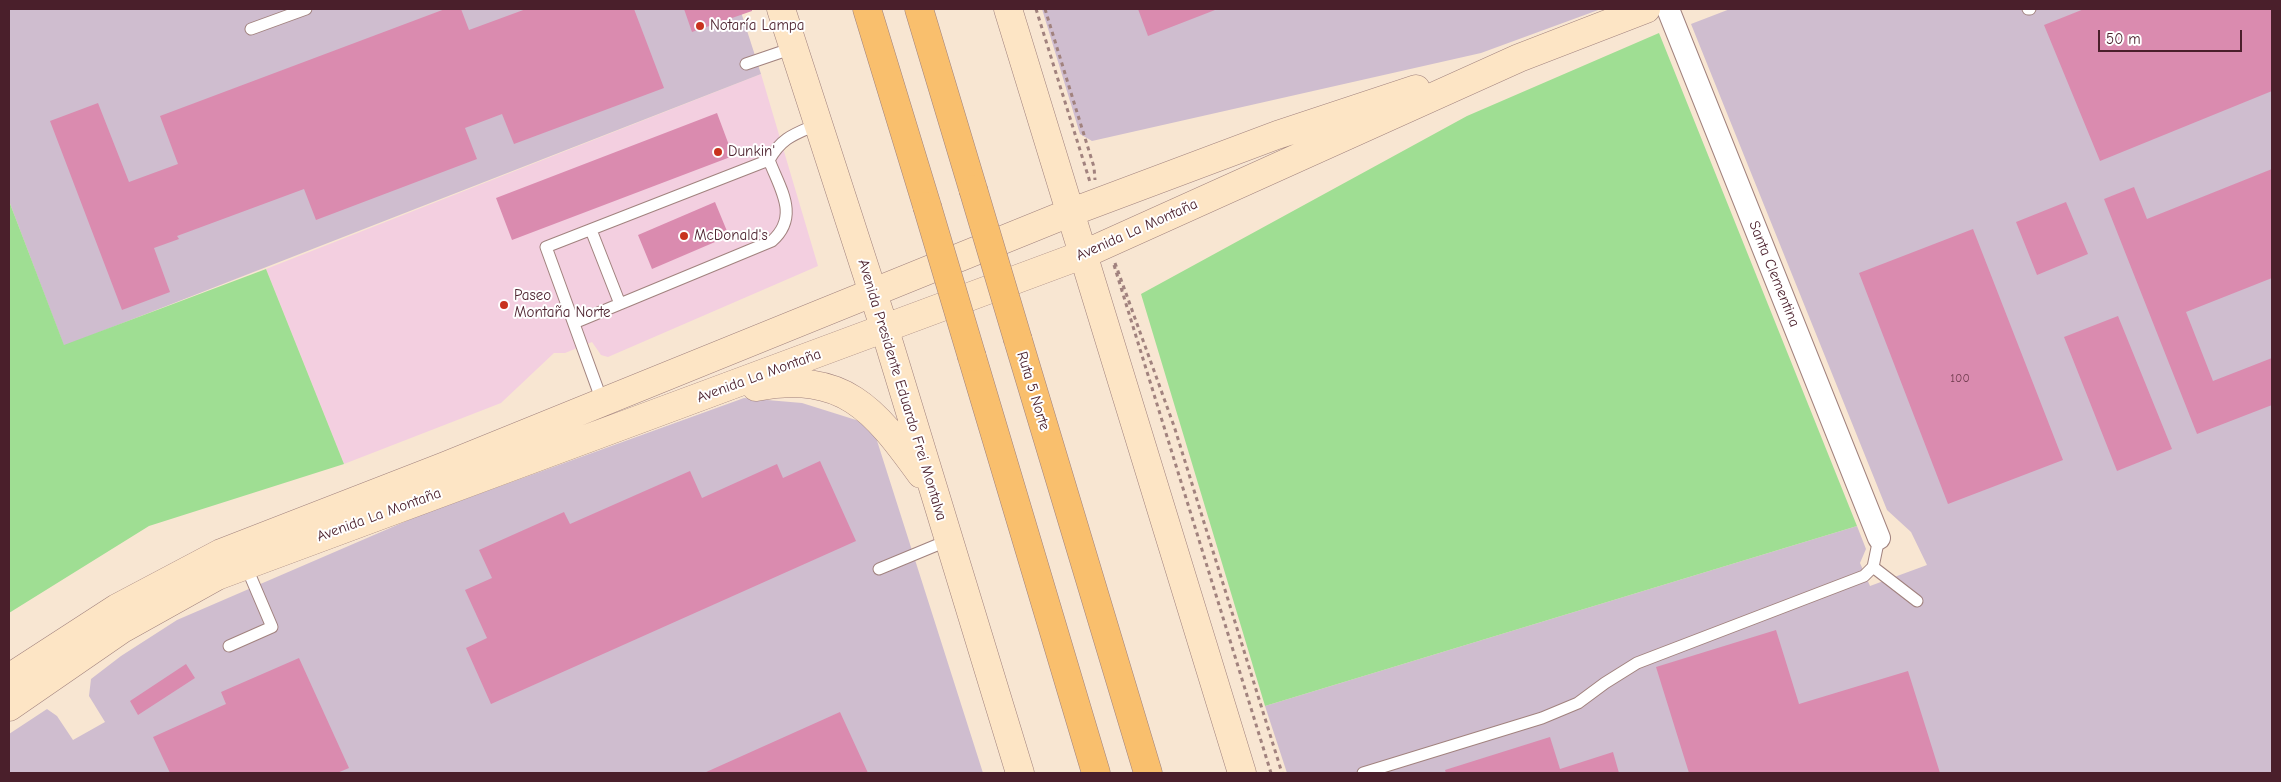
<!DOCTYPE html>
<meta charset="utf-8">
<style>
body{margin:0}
#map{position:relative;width:2281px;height:782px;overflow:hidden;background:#f8e6d2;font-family:"Comic Neue",sans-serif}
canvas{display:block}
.frame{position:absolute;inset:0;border:10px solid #4a1f2b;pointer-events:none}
.scale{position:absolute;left:2098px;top:30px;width:144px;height:22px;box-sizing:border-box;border:2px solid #4a1f2b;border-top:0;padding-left:6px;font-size:15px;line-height:18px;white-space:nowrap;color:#4a1f2b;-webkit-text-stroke:4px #fff;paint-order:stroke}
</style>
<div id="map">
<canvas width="2281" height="782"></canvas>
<div class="frame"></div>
<div class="scale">50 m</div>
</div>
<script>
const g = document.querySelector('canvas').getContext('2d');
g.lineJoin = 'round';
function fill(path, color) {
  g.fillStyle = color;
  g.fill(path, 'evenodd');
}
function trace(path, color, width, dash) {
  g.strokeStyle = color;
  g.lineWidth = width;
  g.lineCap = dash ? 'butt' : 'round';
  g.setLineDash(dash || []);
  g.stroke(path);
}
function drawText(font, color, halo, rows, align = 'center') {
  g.font = font + ' "Comic Neue",sans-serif';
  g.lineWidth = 4;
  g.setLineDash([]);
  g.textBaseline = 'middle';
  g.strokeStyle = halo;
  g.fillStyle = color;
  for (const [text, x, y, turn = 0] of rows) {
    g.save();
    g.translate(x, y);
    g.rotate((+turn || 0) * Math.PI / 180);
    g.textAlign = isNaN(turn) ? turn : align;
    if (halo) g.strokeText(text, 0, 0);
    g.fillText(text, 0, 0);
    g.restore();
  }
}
const built = new Path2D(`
 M 761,74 L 818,266 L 608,357 L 601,355 L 592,342 L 565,353 L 554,353 L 501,403 L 344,464 L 266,269 Z`);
const industrial = new Path2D(`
 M 9,9 L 740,9 L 761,74 L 64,346 L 9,201 Z
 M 1042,9 L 1601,9 L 1481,53 L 1092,141 L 1080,134 Z
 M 1730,9 L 2272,9 L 2272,773 L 1287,773 L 1265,706 L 1857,526 L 1866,549 L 1860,563 L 1870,586 L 1927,565 L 1911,532 L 1887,510 L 1691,24 Z
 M 744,398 L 802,403 L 872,425 L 983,773 L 9,773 L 9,734 L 47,709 L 57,716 L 73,740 L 105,722 L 89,696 L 91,679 L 121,656 L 177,620 L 418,516 Z`);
const green = new Path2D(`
 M 1659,33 L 1857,526 L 1265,706 L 1141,294 L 1467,116 Z
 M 9,201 L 64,345 L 266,269 L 344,464 L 149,526 L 9,613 Z`);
const building = new Path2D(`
 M 445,9 L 461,9 L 469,30 L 526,9 L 634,9 L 664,88 L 514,144 L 502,114 L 465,128 L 477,159 L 316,220 L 304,189 L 177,236 L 179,239 L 154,248 L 170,292 L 122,310 L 50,121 L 98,103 L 129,182 L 178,164 L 160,116 Z
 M 684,9 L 752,9 L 752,11 L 692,32 Z
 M 1138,9 L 1215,9 L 1215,10 L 1148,36 Z
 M 2084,9 L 2272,9 L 2272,91 L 2100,161 L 2044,25 Z
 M 717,113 L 733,156 L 512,240 L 496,198 Z
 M 2272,169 L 2272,278 L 2186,312 L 2213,381 L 2272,358 L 2272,405 L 2197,434 L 2104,199 L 2134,187 L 2147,219 Z
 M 715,202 L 729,236 L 652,269 L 638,235 Z
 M 2066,202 L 2088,254 L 2037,275 L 2016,222 Z
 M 1973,229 L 2063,460 L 1948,504 L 1859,273 Z
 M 2118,316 L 2172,449 L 2117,471 L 2064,337 Z
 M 820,461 L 856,541 L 491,704 L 466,648 L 487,638 L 465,590 L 492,578 L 479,550 L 564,512 L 570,524 L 690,471 L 702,498 L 777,464 L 783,478 Z
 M 1776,630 L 1799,704 L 1908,671 L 1940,773 L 1689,773 L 1656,667 Z
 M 299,658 L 349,768 L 337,773 L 170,773 L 153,737 L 226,704 L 221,692 Z
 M 186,664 L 195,678 L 138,715 L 130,701 Z
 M 840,712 L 868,773 L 704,773 Z
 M 1550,737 L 1560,769 L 1613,752 L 1619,773 L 1446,773 L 1445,770 Z`);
const path = new Path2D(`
 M 1036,9 L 1090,182
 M 1045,9 L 1094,167 L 1095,180
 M 1115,263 L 1174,426 L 1282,773
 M 1114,265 L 1271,773`);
const lane = new Path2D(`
 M 2028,9 L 2030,9
 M 251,29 L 306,9
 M 746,64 L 793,48
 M 591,230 L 620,304
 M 574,323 L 772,241 C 800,216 780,189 769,160
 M 602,401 L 546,247 L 769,160 C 782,137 795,134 818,124
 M 1873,567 L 1917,601
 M 879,569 L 949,540
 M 229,646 L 272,627 L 246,566
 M 1363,773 L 1542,718 L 1578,703 L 1605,683 L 1637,663 L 1864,576 L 1873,567 L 1879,538`);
const street = new Path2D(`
 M 1668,9 L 1879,538`);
const secondary = new Path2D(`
 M 781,9 L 885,330 L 1020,773
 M 1008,9 L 1242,773
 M 756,387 C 844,371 874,409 921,474
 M 9,678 L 117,608 L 221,553 L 445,466 L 1069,213 L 1277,135 L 1416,89
 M 9,707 L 122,629 L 217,576 L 1082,255 L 1519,58 L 1646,9`);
const highway = new Path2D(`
 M 867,9 L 927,206
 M 919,9 L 973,189
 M 1018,340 L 1148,773
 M 972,357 L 1096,773`);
const highwayBridge = new Path2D(`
 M 973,189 L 1018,340
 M 927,206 L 972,357`);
const markers = [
 [700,26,5,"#c8321e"],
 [718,152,5,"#c8321e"],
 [684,236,5,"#c8321e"],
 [504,305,5,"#c8321e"]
];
const numberNames = [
 ["100",1960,379]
];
const poiNames = [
 ["Notaría Lampa",710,26],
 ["Dunkin'",728,152],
 ["McDonald's",694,236],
 ["Paseo",514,296],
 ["Montaña Norte",514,313]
];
const streetNames = [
 ["Avenida La Montaña",1137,230,-24],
 ["Santa Clementina",1774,274,68],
 ["Avenida La Montaña",759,376,-20],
 ["Avenida Presidente Eduardo Frei Montalva",902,390,73],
 ["Ruta 5 Norte",1033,391,73],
 ["Avenida La Montaña",379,515,-20]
];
fill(built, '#f3cfe0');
fill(industrial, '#cfbdcf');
fill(green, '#9fde93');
fill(building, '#da8baf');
trace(lane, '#a1827e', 13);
trace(street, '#a1827e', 24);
trace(secondary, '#a1827e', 29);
trace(highway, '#a1827e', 29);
trace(path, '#a1827e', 3, [4, 4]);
trace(lane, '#fff', 11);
trace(street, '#fff', 22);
trace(secondary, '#fde5c5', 28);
trace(highway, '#f9bf6d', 28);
trace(highwayBridge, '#a1827e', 29, []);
trace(highwayBridge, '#f9bf6d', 28);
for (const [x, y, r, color] of markers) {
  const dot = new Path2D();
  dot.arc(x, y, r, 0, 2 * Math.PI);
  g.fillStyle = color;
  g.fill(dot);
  trace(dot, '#fff', 2);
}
drawText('12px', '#6e3a4c', null, numberNames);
drawText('15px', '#4a1f2b', '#fff', poiNames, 'left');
drawText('15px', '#4a1f2b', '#fff', streetNames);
</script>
